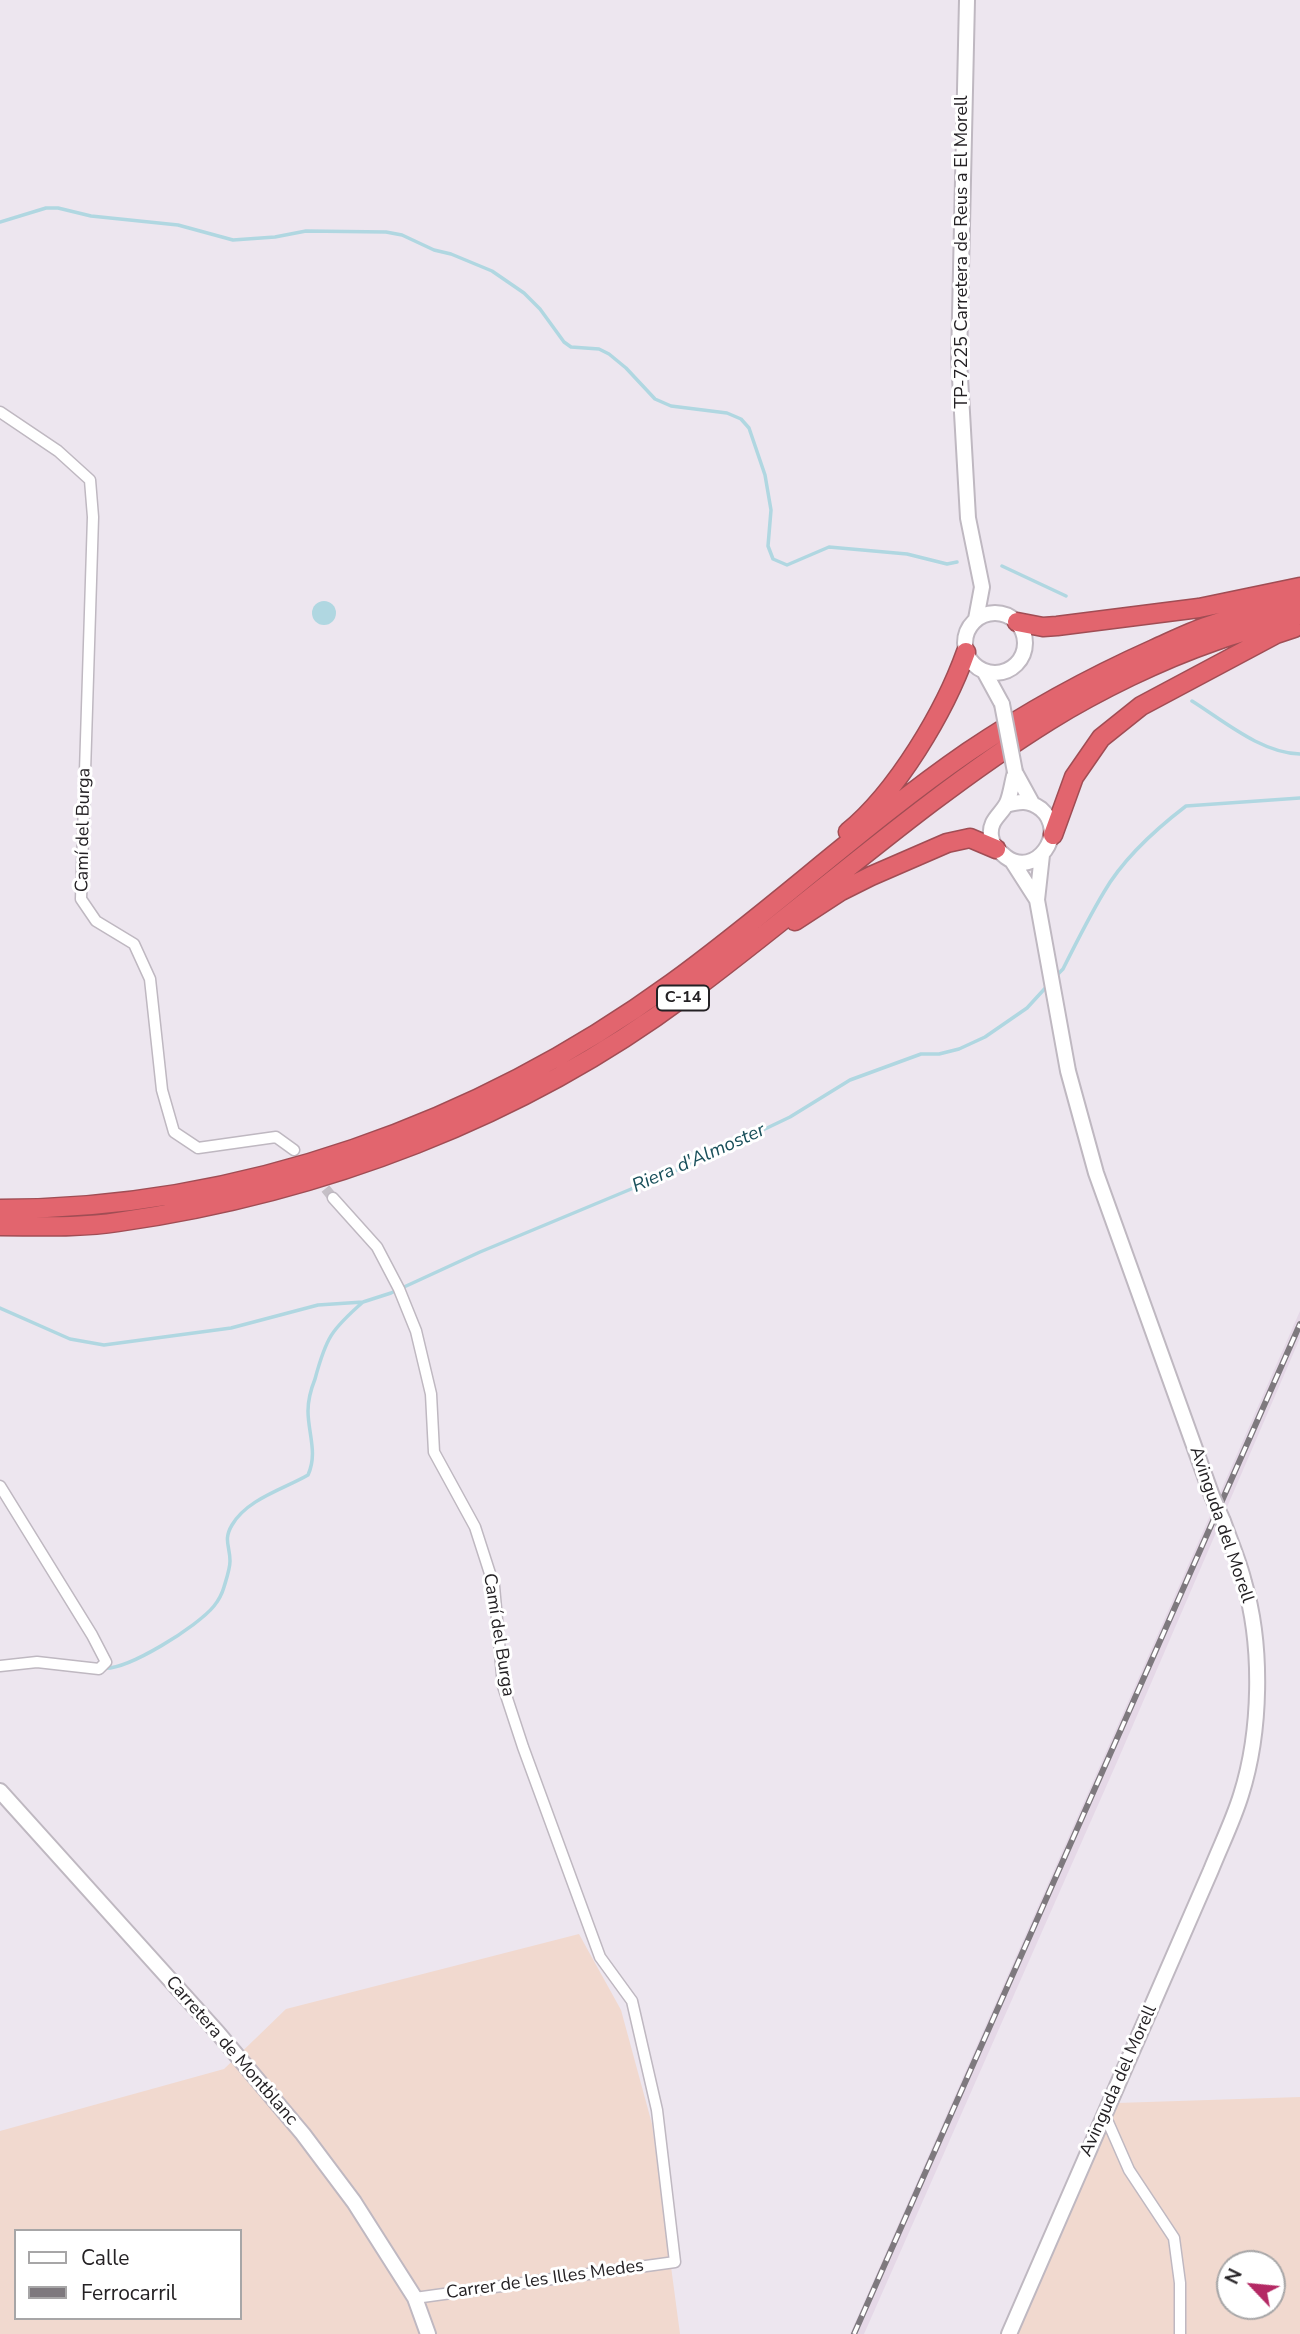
<!DOCTYPE html>
<meta charset="utf-8">
<style>
body{margin:0}
#map{position:relative;width:1300px;height:2334px;overflow:hidden;background:#ede6ef;font-family:"Nunito Sans",sans-serif}
canvas{display:block}
.legend{position:absolute;left:14px;top:2229px;width:228px;height:91px;box-sizing:border-box;background:#fff;border:2px solid #a7a6a7;margin:0;padding:9px 12px;list-style:none;font-size:21px;color:#242124}
.legend li{display:flex;align-items:center;gap:14px;height:35px}
.legend b{width:35px;border:2px solid #a7a6a7}
.north{position:absolute;left:1216px;top:2250px;width:70px;height:70px;box-sizing:border-box;background:#fff;border:2px solid #a7a6a7;border-radius:50%;rotate:296deg;font-size:19px;font-weight:700;line-height:28px;text-align:center;color:#242124}
.north::after{content:'';display:block;margin:auto;width:24px;height:32px;background:#b42964;clip-path:polygon(50% 0,100% 100%,50% 72%,0 100%)}
</style>
<div id="map">
<canvas width="1300" height="2334"></canvas>
<ul class="legend">
<li><b style="height:9px;background:#fff"></b>Calle</li>
<li><b style="height:9px;background:#7e797e"></b>Ferrocarril</li>
</ul>
<div class="north">N</div>
</div>
<script>
const g = document.querySelector('canvas').getContext('2d');
g.lineJoin = 'round';
function fill(path, color) {
  g.fillStyle = color;
  g.fill(path, 'evenodd');
}
function trace(path, color, width, dash) {
  g.strokeStyle = color;
  g.lineWidth = width;
  g.lineCap = dash ? 'butt' : 'round';
  g.setLineDash(dash || []);
  g.stroke(path);
}
function drawText(font, color, halo, rows, align = 'center') {
  g.font = font + ' "Nunito Sans",sans-serif';
  g.lineWidth = 6;
  g.setLineDash([]);
  g.textBaseline = 'middle';
  g.strokeStyle = halo;
  g.fillStyle = color;
  for (const [text, x, y, turn = 0] of rows) {
    g.save();
    g.translate(x, y);
    g.rotate((+turn || 0) * Math.PI / 180);
    g.textAlign = isNaN(turn) ? turn : align;
    if (halo) g.strokeText(text, 0, 0);
    g.fillText(text, 0, 0);
    g.restore();
  }
}
const built = new Path2D(`
 M 1300,1311 L 1300,1338 L 1117,1762 L 864,2334 L 850,2334 Z`);
const industrial = new Path2D(`
 M 579,1934 L 621,2010 L 652,2124 L 680,2334 L 0,2334 L 0,2131 L 224,2069 L 286,2009 ZM 16,2231 L 240,2231 L 240,2318 L 16,2318 Z
 M 1300,2097 L 1300,2334 L 1017,2334 L 1117,2103 ZM 1230,2264 L 1272,2264 L 1272,2306 L 1230,2306 Z`);
const water = new Path2D(`
 M312 613a12 12 0 1 1 24 0a12 12 0 1 1-24 0Z`);
const stream = new Path2D(`
 M 0,222 L 46,208 L 58,208 L 91,216 L 178,225 L 233,240 L 275,237 L 306,231 L 386,232 L 402,235 L 434,250 L 451,254 L 492,271 L 524,293 L 540,309 L 564,342 L 571,347 L 599,349 L 609,354 L 626,368 L 655,399 L 671,406 L 727,413 L 741,419 L 749,428 L 765,475 L 771,510 L 768,546 L 773,559 L 787,565 L 829,547 L 907,554 L 947,564 L 957,562
 M 1002,566 L 1066,596
 M 1192,701 C 1224,721 1261,753 1300,754
 M 1056,976 L 1063,969 C 1076,943 1089,917 1104,892 C 1123,859 1156,829 1186,806 L 1300,798
 M 0,1308 L 70,1339 L 104,1345 L 231,1328 L 318,1305 L 363,1302 L 391,1293 L 480,1252 L 696,1162 L 790,1117 L 850,1080 L 921,1054 L 939,1054 L 959,1049 L 985,1037 L 1027,1008 L 1049,984
 M 103,1668 C 127,1671 198,1626 214,1606 C 218,1601 222,1594 224,1587 C 226,1580 230,1569 230,1561 C 230,1546 223,1540 232,1525 C 247,1499 284,1489 308,1475 C 318,1453 308,1433 308,1411 C 308,1400 311,1389 315,1379 C 326,1338 331,1330 363,1302`);
const streetTunnel = new Path2D(`
 M 316,1177 L 333,1198`);
const street = new Path2D(`
 M 0,412 L 58,451 L 90,480 L 93,517 L 81,899 L 96,921 L 134,944 L 150,979 L 162,1090 L 174,1132 L 198,1148 L 276,1137 L 294,1150
 M 333,1198 L 377,1247 L 399,1289 L 416,1331 L 431,1394 L 434,1452 L 475,1527 L 494,1586 L 503,1686 L 523,1747 L 600,1957 L 632,2001 L 657,2110 L 675,2262 L 415,2298
 M 0,1486 L 92,1635 L 106,1662 L 99,1669 L 37,1662 L 0,1666
 M 1104,2113 L 1129,2170 L 1174,2238 L 1180,2283 L 1180,2334`);
const secondary = new Path2D(`
 M 967,0 L 959,360 L 968,518 L 982,587 L 976,619
 M965 643a30 30 0 1 1 60 0a30 30 0 1 1-60 0Z
 M 984,671 L 1002,704
 M 1015,772 L 1032,803
 M 1006,805 C 1020,801 1029,800 1041,809 C 1069,833 1035,879 1006,857 C 999,851 992,846 991,836 C 989,820 1001,815 1007,803 C 1011,794 1012,782 1015,772
 M 1042,855 L 1037,900 L 1068,1071 L 1096,1173 L 1212,1496
 M 1012,861 L 1037,900
 M 0,1791 L 218,2033 L 303,2134 L 354,2202 L 415,2298 L 428,2334
 M 1009,2334 L 1211,1870 C 1221,1845 1233,1821 1241,1795 C 1261,1732 1263,1646 1244,1582 C 1239,1561 1230,1541 1223,1521`);
const highway = new Path2D(`
 M 1017,622 L 1043,627 L 1057,626 L 1199,608 L 1300,587
 M 848,832 C 897,792 945,711 966,652
 M 1053,835 L 1074,777 L 1101,738 L 1141,706 L 1276,634 L 1294,628
 M 795,921 L 841,891 L 871,876 L 947,843 L 970,838 L 996,849
 M 0,1209 C 241,1209 478,1124 672,983 C 773,910 865,823 968,752 C 1027,712 1089,678 1154,649 C 1172,641 1190,632 1208,626 C 1239,616 1270,608 1300,598
 M 0,1226 C 38,1226 80,1228 118,1222 C 321,1193 521,1118 686,995 C 808,905 920,801 1050,720 C 1099,690 1160,660 1215,641 C 1243,631 1272,624 1300,615`);
const rail = new Path2D(`
 M 854,2334 L 1300,1324`);
const secondaryBridge = new Path2D(`
 M 1002,704 L 1015,772
 M 1212,1496 L 1223,1521`);
const shields = [
 [683,998,52]
];
const shieldNames = [
 ["C-14",683,998]
];
const streetNames = [
 ["TP-7225 Carretera de Reus a El Morell",963,252,-90],
 ["Camí del Burga",84,830,-89],
 ["Avinguda del Morell",1221,1525,71],
 ["Camí del Burga",498,1635,81],
 ["Carretera de Montblanc",231,2051,49],
 ["Avinguda del Morell",1119,2081,-66],
 ["Carrer de les Illes Medes",545,2280,-8]
];
const waterNames = [
 ["Riera d'Almoster",699,1159,-24]
];
fill(built, '#e5d8e7');
fill(industrial, '#f1d9cf');
fill(water, '#b0d7e1');
trace(stream, '#b0d7e1', 3.5);
trace(streetTunnel, '#c5bfc6', 10, [10, 5]);
trace(street, '#bfb8c1', 13);
trace(secondary, '#bfb8c1', 18);
trace(highway, '#a04d54', 21);
trace(street, '#fff', 10);
trace(secondary, '#fff', 14);
trace(highway, '#e2656e', 18);
trace(rail, '#7e797e', 6);
trace(rail, '#fff', 3.5, [10]);
trace(secondaryBridge, '#bfb8c1', 18, []);
trace(secondaryBridge, '#fff', 14);
for (const [x, y, w] of shields) {
  const box = new Path2D();
  box.roundRect(x - w / 2, y - 12.5, w, 25, 5);
  g.fillStyle = '#fff';
  g.fill(box);
  trace(box, '#242124', 2);
}
drawText('bold 16px', '#242124', null, shieldNames);
drawText('18px', '#242124', '#fff', streetNames);
drawText('italic 19px', '#184f5a', '#fff', waterNames);
</script>
